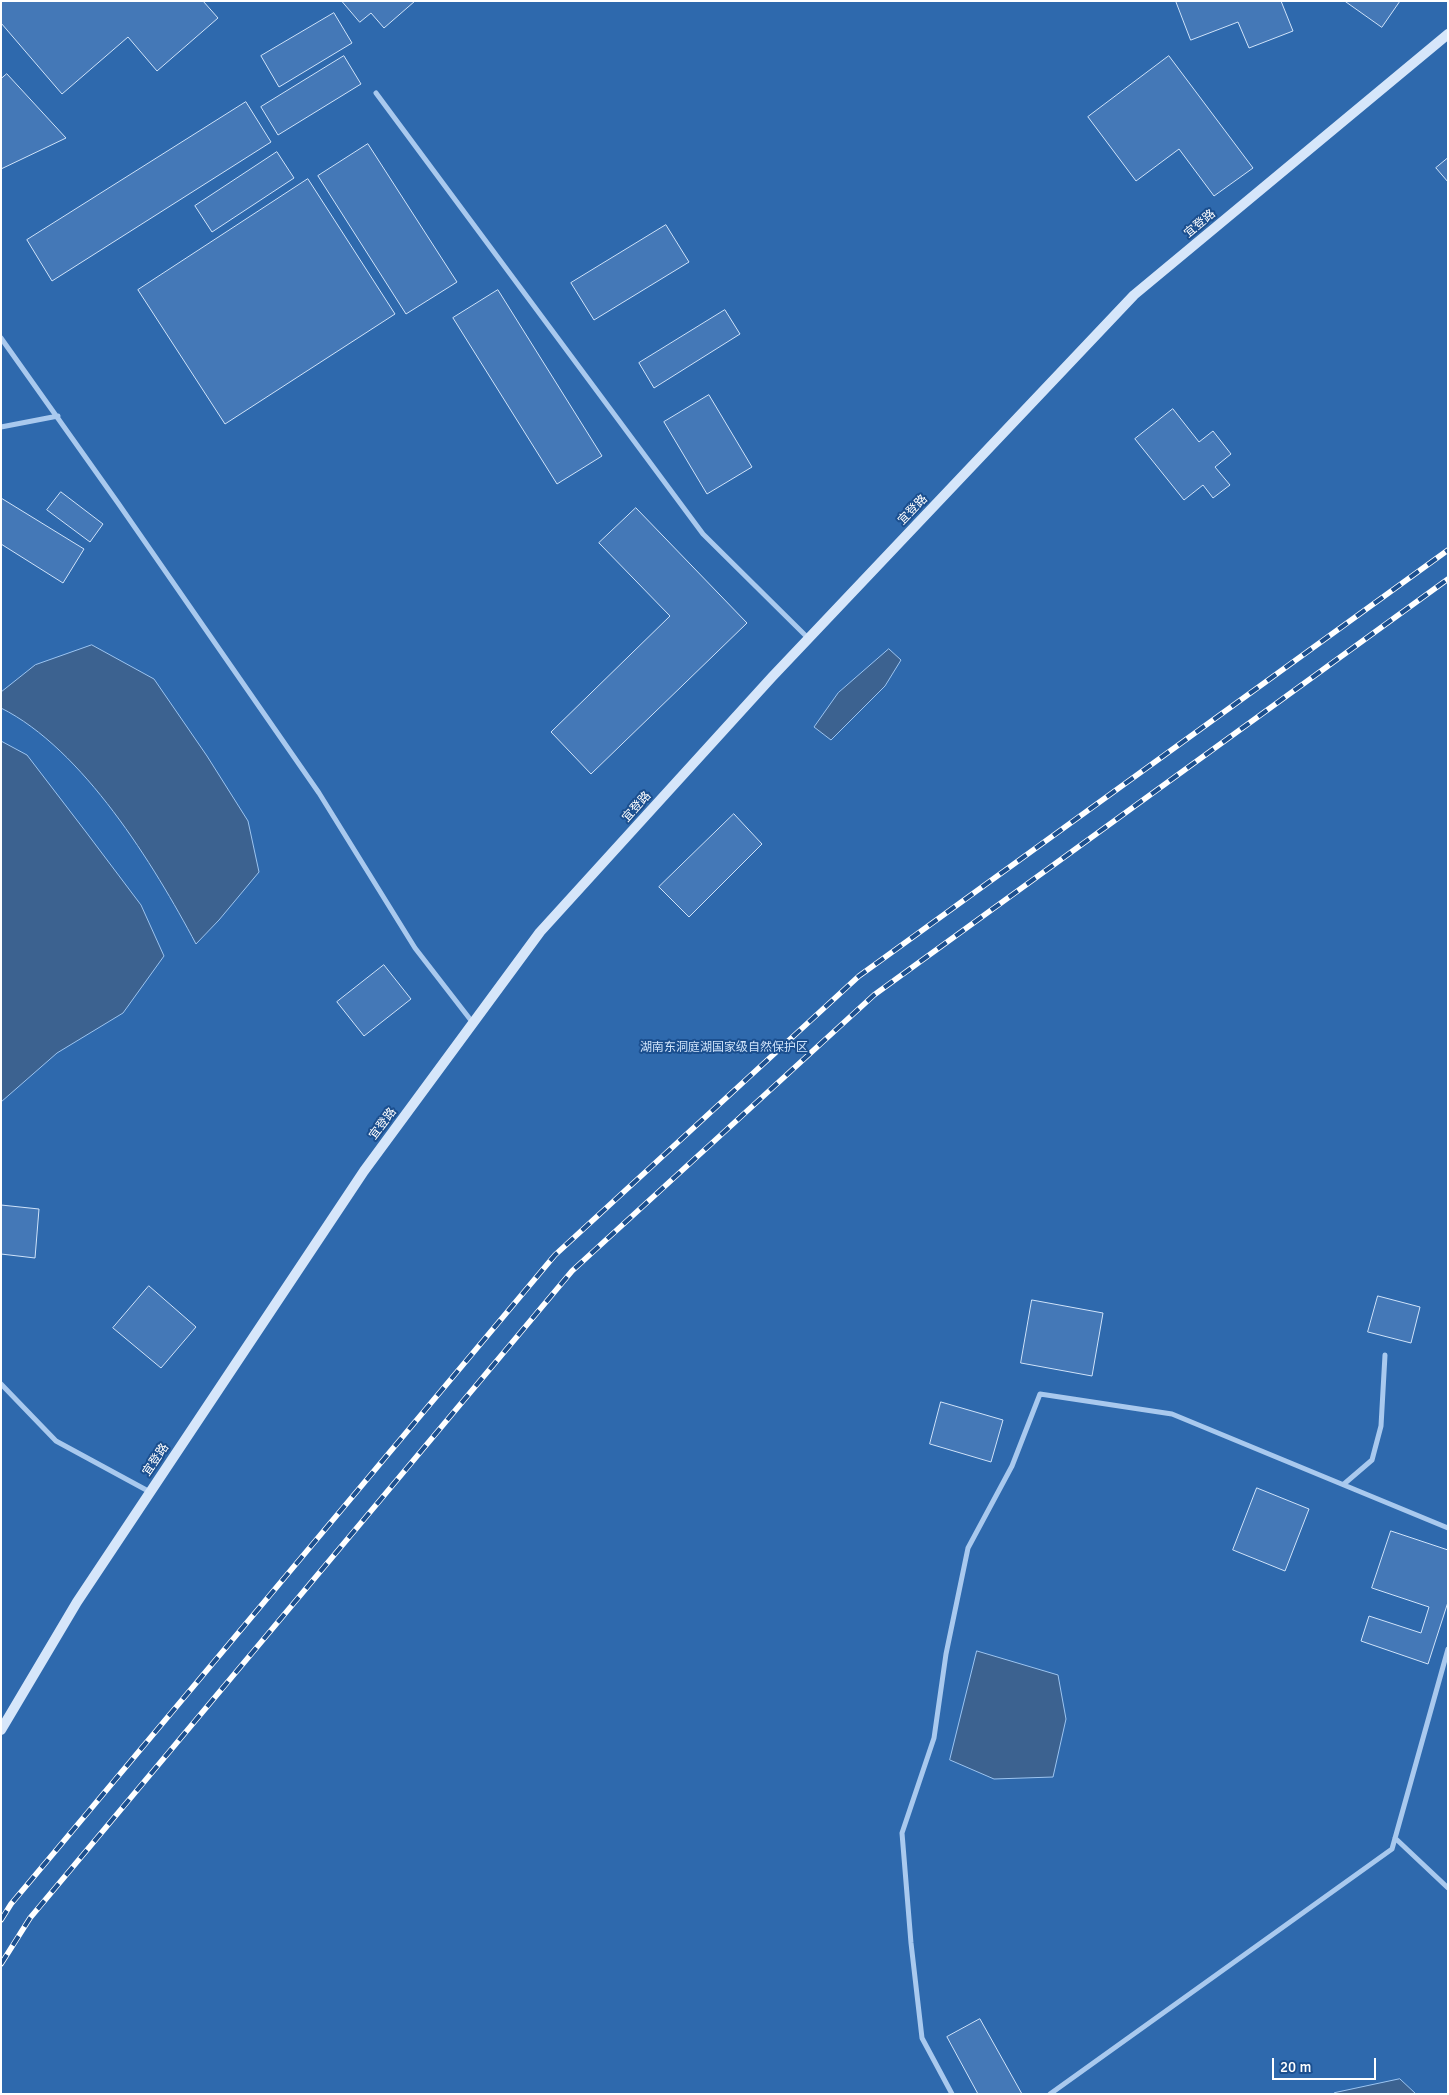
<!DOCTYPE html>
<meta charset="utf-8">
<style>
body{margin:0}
#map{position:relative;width:1449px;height:2095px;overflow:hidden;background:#1b4f8f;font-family:Signika,sans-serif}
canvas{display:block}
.frame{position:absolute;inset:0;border:2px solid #fff;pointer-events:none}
.scale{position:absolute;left:1272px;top:2058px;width:104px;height:22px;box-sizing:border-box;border:2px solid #fff;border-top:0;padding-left:6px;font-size:15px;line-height:18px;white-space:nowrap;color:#fff;-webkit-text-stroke:4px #1b4f8f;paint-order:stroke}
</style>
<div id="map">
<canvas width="1449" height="2095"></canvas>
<div class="frame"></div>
<div class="scale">20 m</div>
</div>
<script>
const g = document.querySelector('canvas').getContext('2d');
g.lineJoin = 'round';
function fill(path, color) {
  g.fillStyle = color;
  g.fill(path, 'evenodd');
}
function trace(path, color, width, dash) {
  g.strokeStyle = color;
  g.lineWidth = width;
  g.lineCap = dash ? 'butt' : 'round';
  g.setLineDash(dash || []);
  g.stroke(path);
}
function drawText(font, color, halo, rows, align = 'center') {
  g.font = font + ' Signika,"Noto Sans SC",sans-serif';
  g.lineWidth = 4;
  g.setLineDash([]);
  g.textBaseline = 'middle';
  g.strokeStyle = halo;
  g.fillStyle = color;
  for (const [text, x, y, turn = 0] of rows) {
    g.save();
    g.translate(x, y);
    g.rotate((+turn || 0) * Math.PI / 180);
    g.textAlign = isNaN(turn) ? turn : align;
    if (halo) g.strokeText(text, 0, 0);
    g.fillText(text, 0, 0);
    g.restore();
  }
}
const green = new Path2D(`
 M 1,1 L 1448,1 L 1448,2094 L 1,2094 Z`);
const water = new Path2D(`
 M 92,645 L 154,679 L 207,756 L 248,821 L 259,872 L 219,920 L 196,944 C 154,865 83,749 1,708 L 1,692 L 35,665 Z
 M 889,649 L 901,660 L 885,686 L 831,740 L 814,727 L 838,693 Z
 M 1,741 L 27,755 L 86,832 L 141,905 L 164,956 L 123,1013 L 57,1053 L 1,1102 Z
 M 977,1651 L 1058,1675 L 1066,1719 L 1053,1777 L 994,1779 L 950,1760 Z
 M 1400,2079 L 1416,2094 L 1333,2094 L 1334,2093 Z`);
const building = new Path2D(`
 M 1,1 L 203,1 L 218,18 L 157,71 L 128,37 L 62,94 L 1,23 Z
 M 342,1 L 415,1 L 384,28 L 371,13 L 360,22 Z
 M 1176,1 L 1281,1 L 1293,31 L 1249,48 L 1238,22 L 1191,40 Z
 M 1345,1 L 1400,1 L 1382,27 Z
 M 334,13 L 352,43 L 279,87 L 261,56 Z
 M 344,56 L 361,84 L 278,135 L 261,107 Z
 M 1169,56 L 1253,168 L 1214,196 L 1179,149 L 1136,181 L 1088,117 Z
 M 7,74 L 66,138 L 1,169 L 1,79 Z
 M 246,102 L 271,142 L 52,281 L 27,240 Z
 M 368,144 L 457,282 L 406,314 L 318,176 Z
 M 277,152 L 294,178 L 212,232 L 195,206 Z
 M 1448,158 L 1448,182 L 1436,168 Z
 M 308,179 L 395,314 L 225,424 L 138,290 Z
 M 666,225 L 689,262 L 594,320 L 571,283 Z
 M 498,290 L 602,456 L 557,484 L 453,318 Z
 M 725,310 L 740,334 L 654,388 L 639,363 Z
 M 709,395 L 752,467 L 707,494 L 664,422 Z
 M 1173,409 L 1199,442 L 1213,431 L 1231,454 L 1215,467 L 1230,485 L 1213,498 L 1203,485 L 1184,500 L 1135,439 Z
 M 61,492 L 103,524 L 90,542 L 47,510 Z
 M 1,498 L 84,549 L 63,583 L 1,544 Z
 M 636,508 L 747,623 L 591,774 L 551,732 L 670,616 L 599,543 Z
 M 734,814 L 762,844 L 689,917 L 659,887 Z
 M 384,965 L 411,999 L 364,1036 L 337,1002 Z
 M 1,1205 L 39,1209 L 35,1258 L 1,1254 Z
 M 149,1286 L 196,1327 L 161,1368 L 113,1328 Z
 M 1378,1296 L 1420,1307 L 1411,1343 L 1368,1332 Z
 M 1032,1300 L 1103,1313 L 1092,1376 L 1021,1363 Z
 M 941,1402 L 1003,1420 L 991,1462 L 930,1444 Z
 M 1257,1488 L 1309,1509 L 1285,1571 L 1233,1550 Z
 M 1391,1531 L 1448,1550 L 1448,1602 L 1428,1664 L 1361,1641 L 1369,1616 L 1421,1633 L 1429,1607 L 1372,1588 Z
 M 980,2019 L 1022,2094 L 978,2094 L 947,2037 Z`);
const street = new Path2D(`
 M 376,93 L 703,534 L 808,638
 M 1,338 L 118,503 L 319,793 L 415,948 L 473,1023
 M 1,427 L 58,416
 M 1,1384 L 56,1441 L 150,1492
 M 1344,1484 L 1372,1460 L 1381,1426 L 1385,1355
 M 1395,1838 L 1448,1888
 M 952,2094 L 922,2038 L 911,1943 L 902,1833 L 934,1738 L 946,1654 L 968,1548 L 1012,1466 L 1040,1394 L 1172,1414 L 1448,1528
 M 1050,2094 L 1392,1849 L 1448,1649`);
const secondary = new Path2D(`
 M 1,1730 L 77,1602 L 364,1171 L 540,932 L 772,677 L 1134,295 L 1448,34`);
const rail = new Path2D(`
 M 1,1920 L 11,1904 L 555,1255 L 859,976 L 1448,550
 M 1,1964 L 30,1918 L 572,1271 L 874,995 L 1448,579`);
const streetNames = [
 ["宜登路",1200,224,-40],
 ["宜登路",913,510,-46],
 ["宜登路",637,807,-48],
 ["宜登路",383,1124,-53],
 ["宜登路",156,1460,-56]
];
const parkNames = [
 ["湖南东洞庭湖国家级自然保护区",724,1048]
];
fill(green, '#2e69ad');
fill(water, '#3c6290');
trace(water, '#9cc4f0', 1);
fill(building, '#4478b7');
trace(building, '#cfe3fa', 1);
trace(street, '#a9c9ee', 5);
trace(secondary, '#d6e6fa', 10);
trace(rail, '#fff', 5.5);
trace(rail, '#1b4f8f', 4, [11]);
drawText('12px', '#fff', '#1b4f8f', streetNames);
drawText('12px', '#cfe3fa', '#1b4f8f', parkNames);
</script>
